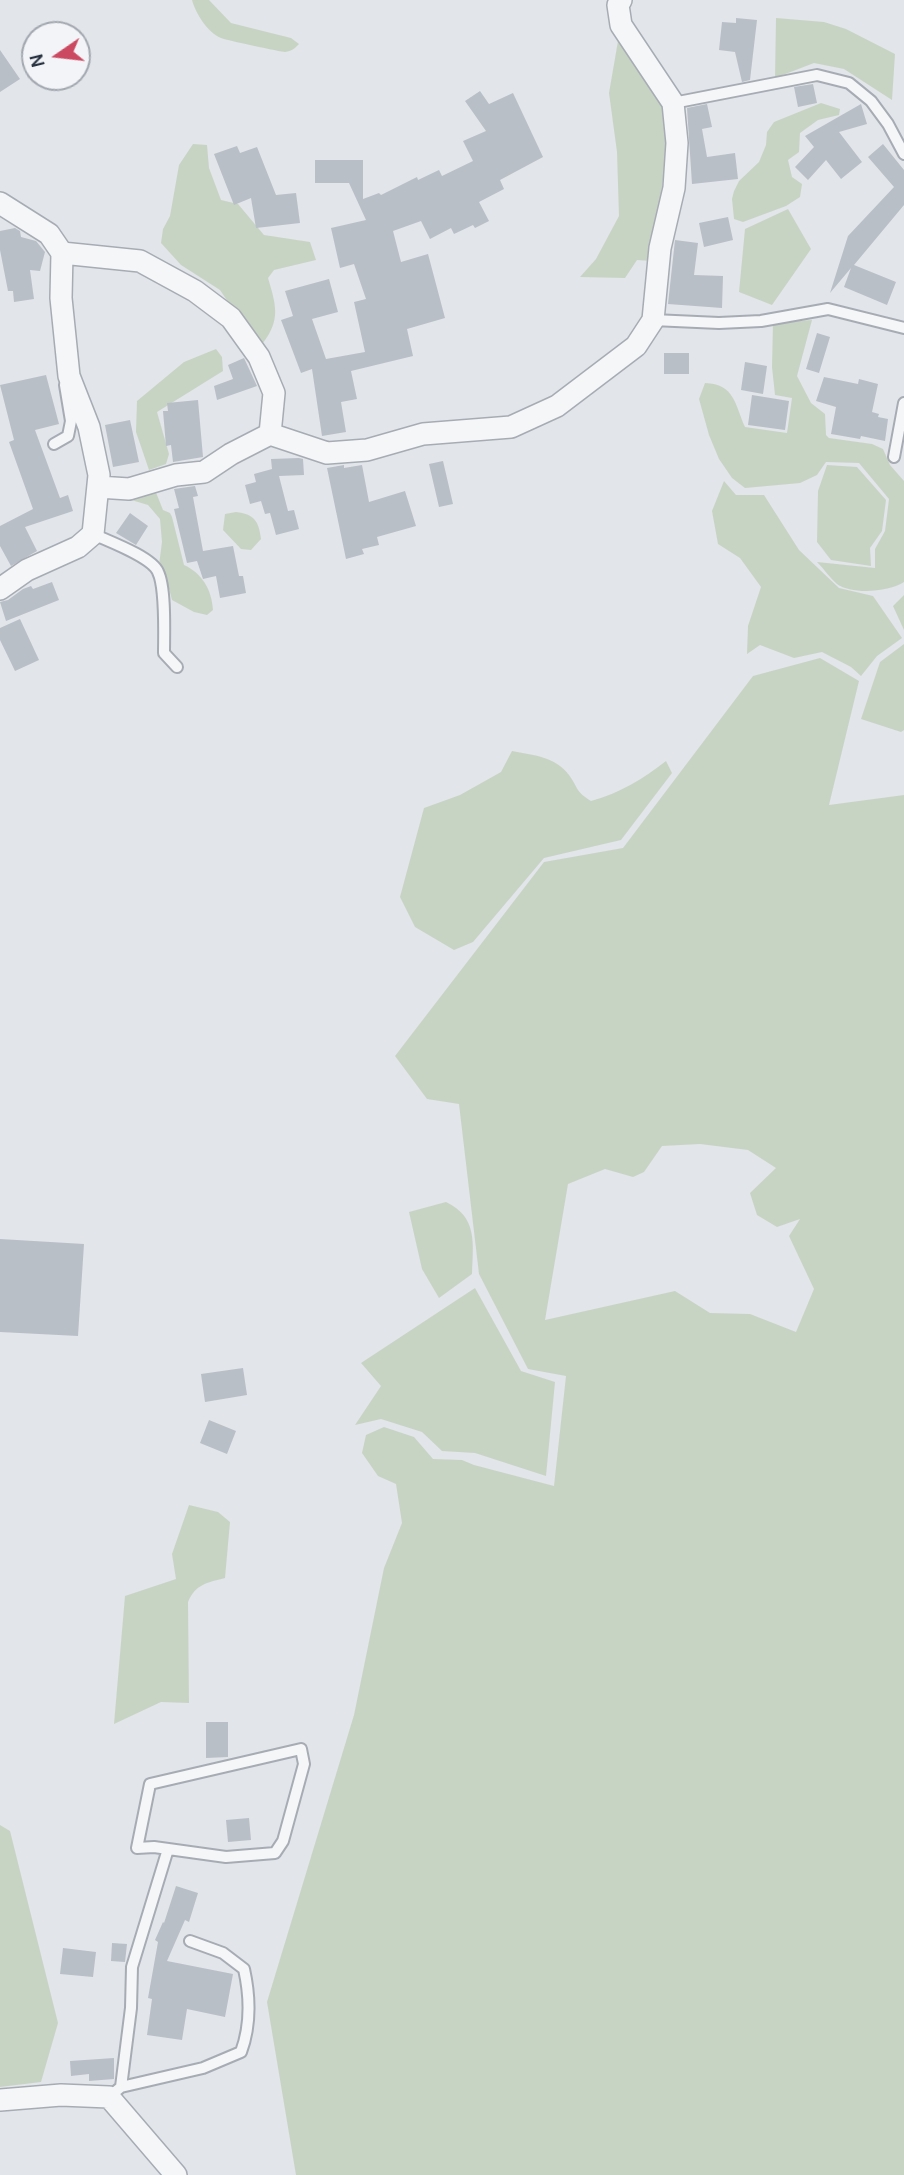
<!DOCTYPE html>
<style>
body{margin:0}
#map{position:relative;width:904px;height:2175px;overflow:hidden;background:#e2e5ea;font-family:Karla,sans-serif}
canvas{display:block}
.north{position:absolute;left:21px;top:21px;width:70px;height:70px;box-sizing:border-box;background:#f2f4f7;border:2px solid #a2a7af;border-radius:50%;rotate:256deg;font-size:19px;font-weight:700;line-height:28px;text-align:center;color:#2a3342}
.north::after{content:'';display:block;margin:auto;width:24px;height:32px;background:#cc4a61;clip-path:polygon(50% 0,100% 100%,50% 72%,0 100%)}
</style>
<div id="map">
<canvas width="904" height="2175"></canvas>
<div class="north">N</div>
</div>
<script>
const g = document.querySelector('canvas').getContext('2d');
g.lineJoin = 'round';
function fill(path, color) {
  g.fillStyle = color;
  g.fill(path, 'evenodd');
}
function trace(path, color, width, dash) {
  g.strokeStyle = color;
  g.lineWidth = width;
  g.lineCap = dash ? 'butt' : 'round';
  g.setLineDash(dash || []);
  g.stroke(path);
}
const green = new Path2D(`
 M 192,0 L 209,0 L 231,23 L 291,38 L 299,44 C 294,49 292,51 285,52 C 282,52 225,40 221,38 C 207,32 196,14 192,0 Z
 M 776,18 L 824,22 L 846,29 L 895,54 L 892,100 L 844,69 L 814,63 L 775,78 Z
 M 618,41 L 665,108 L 665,166 L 651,261 L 637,260 L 625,278 L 580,277 L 596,259 L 619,216 L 617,152 L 609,93 Z
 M 821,103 L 840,109 L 839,115 L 818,120 L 800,133 L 799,152 L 788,160 L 792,177 L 802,184 L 800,197 L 786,206 L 743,222 L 734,219 L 732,199 L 734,191 L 739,181 L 759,162 L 766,145 L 767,132 L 774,122 Z
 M 193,144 L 207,145 L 209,168 L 221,200 L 238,204 L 264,235 L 310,242 L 316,260 L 274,270 L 268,278 C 277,308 281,322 259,348 L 220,290 L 181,265 L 161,243 L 163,229 L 170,216 L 179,165 Z
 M 788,209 L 811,249 L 772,305 L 739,292 L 745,229 Z
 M 812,320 L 797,376 L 811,403 L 825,414 L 826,435 L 829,438 L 872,444 L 883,449 L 890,465 L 904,481 L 904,582 C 889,592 852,595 837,584 C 830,578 824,569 817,562 L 875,568 L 875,549 L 885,531 L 889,499 L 859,463 L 826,462 L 817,475 L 800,483 L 745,488 L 732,478 L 719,459 L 709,435 L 699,399 L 705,383 C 735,384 735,405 745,427 L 787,433 L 792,398 L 775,395 L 772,367 L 773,323 Z
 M 216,349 L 222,357 L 223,371 L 157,412 L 169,454 L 166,464 L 149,470 L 136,432 L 137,401 L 184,362 Z
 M 827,465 L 857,467 L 886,500 L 882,531 L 870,548 L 871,566 L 831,560 L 817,542 L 818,491 Z
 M 724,481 L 736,495 L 764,495 L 799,550 L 839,588 L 873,596 L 902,638 L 877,656 L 861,676 L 851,667 L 822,652 L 794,658 L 760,645 L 747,654 L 748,626 L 761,587 L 740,558 L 718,544 L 712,511 Z
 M 155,490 L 163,510 L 170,513 L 172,517 L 184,565 C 202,573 212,590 213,610 L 207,615 L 194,612 L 172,600 L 166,577 L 159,565 L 162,542 L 160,519 L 148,505 L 118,496 Z
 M 236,512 C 254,514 259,521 261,539 L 251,550 L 241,549 L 223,530 L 225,514 Z
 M 904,595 L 904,630 L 893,606 Z
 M 904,644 L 904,730 L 901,732 L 861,719 L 880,662 Z
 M 820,658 L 859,681 L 829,805 L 904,795 L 904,2175 L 296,2175 L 267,2002 L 354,1715 L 384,1568 L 402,1523 L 396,1484 L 378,1476 L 362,1453 L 366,1435 L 384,1427 L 414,1437 L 433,1459 L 462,1460 L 474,1465 L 554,1486 L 566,1376 L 528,1369 L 479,1274 L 459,1104 L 427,1099 L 395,1056 L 544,862 L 623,848 L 753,676 ZM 700,1144 L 748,1150 L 776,1168 L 750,1193 L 757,1215 L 777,1227 L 800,1219 L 789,1236 L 814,1289 L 796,1332 L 750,1314 L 710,1313 L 675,1291 L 545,1320 L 568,1184 L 605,1169 L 633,1177 L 644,1172 L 662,1146 Z
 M 512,751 C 533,755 556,757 569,775 C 579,789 575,791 591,801 C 620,793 643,779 666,761 L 672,773 L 621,840 L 544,858 L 473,942 L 454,950 L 415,927 L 400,897 L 424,808 L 460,795 L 501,772 Z
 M 446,1202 C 478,1217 473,1244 472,1274 L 439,1298 L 422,1269 L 409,1212 Z
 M 475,1288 L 521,1371 L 555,1382 L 546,1476 L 475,1453 L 442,1451 L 422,1432 L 381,1419 L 355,1425 L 381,1386 L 361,1363 Z
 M 189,1505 L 218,1512 L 230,1522 L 225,1578 C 206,1583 196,1584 188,1602 L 189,1703 L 161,1702 L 114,1724 L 125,1596 L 176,1579 L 172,1554 Z
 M 0,1825 L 10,1831 L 58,2023 L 41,2082 L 0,2087 Z`);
const building = new Path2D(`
 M 736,18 L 757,20 L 750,80 L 742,82 L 735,52 L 719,50 L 722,22 L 736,23 Z
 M 0,50 L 20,79 L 0,92 Z
 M 813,84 L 817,103 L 798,107 L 794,87 Z
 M 480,91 L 489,104 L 513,93 L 543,157 L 500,180 L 504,189 L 479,202 L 489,221 L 475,228 L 473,225 L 454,234 L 451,228 L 430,239 L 421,221 L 393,231 L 401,262 L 428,254 L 445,318 L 407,329 L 413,356 L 351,371 L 357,399 L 341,402 L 346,432 L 322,436 L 312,369 L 301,373 L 281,320 L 293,316 L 285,291 L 329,279 L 338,312 L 312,319 L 326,359 L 365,352 L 354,302 L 366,299 L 354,264 L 340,268 L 331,228 L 366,220 L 349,183 L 315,183 L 315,160 L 363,160 L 363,199 L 379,193 L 381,195 L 417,177 L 418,180 L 439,170 L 442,176 L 473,161 L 463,141 L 486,131 L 465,101 Z
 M 707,104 L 712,127 L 702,129 L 707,157 L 735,153 L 738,179 L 692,184 L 687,108 Z
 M 861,104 L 867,124 L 839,132 L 862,162 L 841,179 L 826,160 L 808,180 L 795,167 L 814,147 L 805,136 Z
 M 883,144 L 904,170 L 904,205 L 854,265 L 896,282 L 887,305 L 844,287 L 851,268 L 830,293 L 848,236 L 894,187 L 868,157 Z
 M 237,146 L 240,153 L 257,147 L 276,195 L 296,193 L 300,223 L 256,228 L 251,198 L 234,205 L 214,154 Z
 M 728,217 L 733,240 L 704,247 L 699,223 Z
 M 15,228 L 20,231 L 21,237 L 36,241 L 45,252 L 40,271 L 30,270 L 34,299 L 14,302 L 13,291 L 8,291 L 0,250 L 0,231 Z
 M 675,240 L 698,243 L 694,275 L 723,276 L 722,308 L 668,304 Z
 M 817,333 L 830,337 L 819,373 L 806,369 Z
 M 664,353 L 689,353 L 689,374 L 664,374 Z
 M 244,358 L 257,386 L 217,400 L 214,386 L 233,379 L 228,365 Z
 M 745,362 L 767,366 L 763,394 L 741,390 Z
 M 46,375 L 59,424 L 35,430 L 60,498 L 68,495 L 73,511 L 25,527 L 37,551 L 11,566 L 0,546 L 0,526 L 33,509 L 9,442 L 14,440 L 0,385 Z
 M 824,377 L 858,384 L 859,379 L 878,384 L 872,412 L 879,414 L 878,417 L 888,419 L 885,441 L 861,436 L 860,439 L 831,434 L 836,407 L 816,401 Z
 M 752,395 L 789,401 L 785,430 L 748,425 Z
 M 198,400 L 203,457 L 173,462 L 171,445 L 166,446 L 163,411 L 168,411 L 167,403 Z
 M 130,420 L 139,462 L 113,467 L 105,425 Z
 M 299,458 L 303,459 L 304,475 L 279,476 L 288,511 L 294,510 L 299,529 L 276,535 L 270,513 L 265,514 L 261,501 L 250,504 L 245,485 L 256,482 L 254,474 L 272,469 L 271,459 Z
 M 443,461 L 453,504 L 439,507 L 429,464 Z
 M 344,465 L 344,468 L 362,465 L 369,502 L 405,491 L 416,526 L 377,537 L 379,545 L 362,549 L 364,554 L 346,559 L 327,468 Z
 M 195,486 L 198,496 L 193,497 L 203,551 L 233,546 L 239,576 L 243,576 L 246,593 L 220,598 L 216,576 L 203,579 L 197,561 L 187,563 L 174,509 L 179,508 L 174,489 Z
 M 130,513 L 148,526 L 136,545 L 116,533 Z
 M 52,582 L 59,600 L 6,621 L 0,602 L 8,600 L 23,589 L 31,586 L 33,589 Z
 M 20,619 L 39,660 L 15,671 L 0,640 L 0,628 Z
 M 0,1239 L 84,1244 L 78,1336 L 0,1332 Z
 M 243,1368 L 247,1395 L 205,1402 L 201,1374 Z
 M 209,1420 L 236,1431 L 227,1454 L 200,1443 Z
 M 206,1722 L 228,1722 L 228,1757 L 206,1758 Z
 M 249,1818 L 251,1840 L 228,1842 L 226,1820 Z
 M 176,1886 L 198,1893 L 189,1922 L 185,1920 L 167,1961 L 233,1974 L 225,2017 L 187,2009 L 182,2040 L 147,2035 L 152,1999 L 148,1998 L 158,1942 L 155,1940 L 163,1922 L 164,1923 Z
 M 112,1943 L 127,1944 L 125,1962 L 111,1961 Z
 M 63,1948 L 96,1952 L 93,1977 L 60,1974 Z
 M 114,2058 L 114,2079 L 89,2081 L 89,2074 L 71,2076 L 70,2061 Z`);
const lane = new Path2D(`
 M 673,103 L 817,75 L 849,83 L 871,101 L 888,124 L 904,154
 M 653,320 L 719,323 L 761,321 L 828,309 L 904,328
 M 54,444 L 68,436 L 71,421 L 65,385
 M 894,457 L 904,403
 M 93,534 C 108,541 152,557 158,572 C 166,588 164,634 164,653 L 177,667
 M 301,1749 L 304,1764 L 283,1841 L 275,1853 L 226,1857 L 154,1847 L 137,1848 L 150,1784 Z
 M 121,2087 L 131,2008 L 132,1967 L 168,1849
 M 109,2097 L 121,2087 L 203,2068 L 241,2052 C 251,2025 250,1996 244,1969 L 223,1953 L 190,1941`);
const street = new Path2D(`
 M 0,203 L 49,234 L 62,253 L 61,298 L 69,376 L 89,427 L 99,475 L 93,534 L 78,547 L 27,570 L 0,589
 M 62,253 L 140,261 L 195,291 L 231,318 L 259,357 L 274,393 L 270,434 L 327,453 L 367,450 L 423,434 L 511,427 L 557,406 L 636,346 L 653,320 L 660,248 L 674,188 L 677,143 L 673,103 L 621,25 L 618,5 L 621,0
 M 98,487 L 129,489 L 176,475 L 204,472 L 231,454 L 270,434
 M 0,2100 L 61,2095 L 109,2097 L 176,2175`);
fill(green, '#c8d4c3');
fill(building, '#b9bfc7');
trace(lane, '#a7acb4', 14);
trace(street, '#a7acb4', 24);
trace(lane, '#f5f6f8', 10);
trace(street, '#f5f6f8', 21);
</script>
